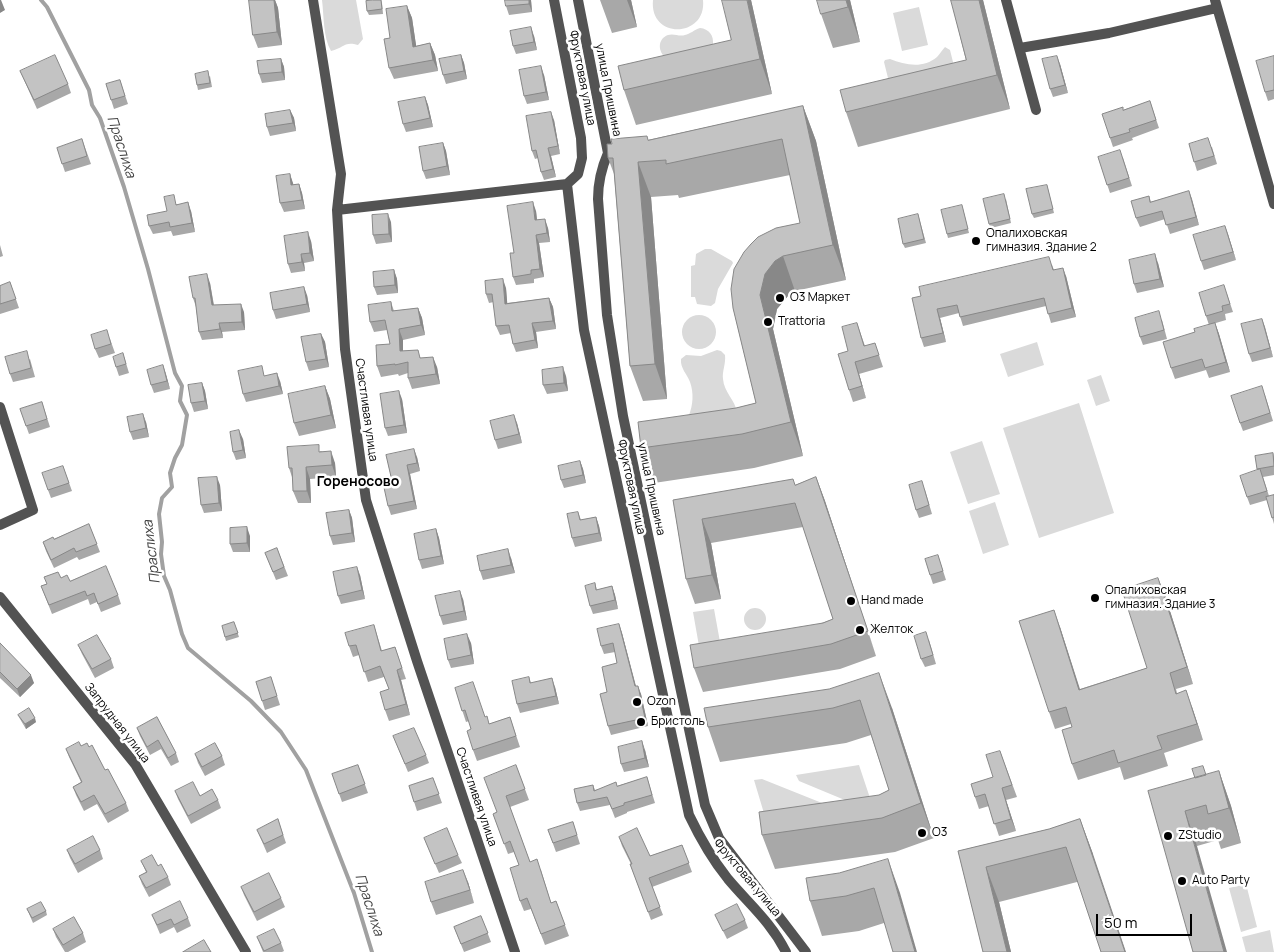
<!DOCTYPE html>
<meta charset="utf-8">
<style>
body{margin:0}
#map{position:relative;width:1274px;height:952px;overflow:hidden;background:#fff;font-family:Manrope,sans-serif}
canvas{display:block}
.scale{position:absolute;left:1096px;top:914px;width:96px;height:22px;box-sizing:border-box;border:2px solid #000;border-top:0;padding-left:6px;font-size:15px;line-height:18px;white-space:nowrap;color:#000;-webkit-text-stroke:4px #fff;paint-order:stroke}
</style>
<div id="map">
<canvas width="1274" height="952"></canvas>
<div class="scale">50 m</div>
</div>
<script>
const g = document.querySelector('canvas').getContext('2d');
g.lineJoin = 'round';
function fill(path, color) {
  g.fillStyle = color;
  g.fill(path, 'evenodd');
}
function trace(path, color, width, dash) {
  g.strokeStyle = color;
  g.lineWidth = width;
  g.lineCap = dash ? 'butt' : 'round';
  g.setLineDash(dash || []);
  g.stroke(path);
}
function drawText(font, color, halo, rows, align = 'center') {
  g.font = font + ' Manrope,sans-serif';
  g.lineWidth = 5;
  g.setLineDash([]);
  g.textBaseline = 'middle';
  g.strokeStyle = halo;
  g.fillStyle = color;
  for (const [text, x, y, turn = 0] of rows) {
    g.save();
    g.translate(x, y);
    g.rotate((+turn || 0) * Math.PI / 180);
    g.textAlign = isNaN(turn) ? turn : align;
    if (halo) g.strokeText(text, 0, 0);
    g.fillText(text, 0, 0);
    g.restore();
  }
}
const green = new Path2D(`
 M 322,0 L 356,0 L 363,39 L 358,45 C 344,41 344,48 331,51 C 323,37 324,16 322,0 Z
 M 653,0 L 703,0 C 707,38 649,40 653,0 Z
 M 919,7 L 928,45 L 902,51 L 893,13 Z
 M 700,28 C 709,29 714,35 713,45 L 666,58 C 658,52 657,39 668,35 C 674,33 679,37 685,35 C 690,34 694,30 700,28 Z
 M 945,47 L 950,50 L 957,78 L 892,94 L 884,62 L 885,60 L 890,59 C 905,65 923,69 937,57 C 940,54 942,50 945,47 Z
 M 705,249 L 711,249 L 732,261 L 733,263 L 718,289 L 715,303 L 711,306 L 697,304 L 695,297 L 691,297 L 691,266 L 695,265 L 696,254 Z
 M682 332a17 17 0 1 1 34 0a17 17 0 1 1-34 0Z
 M 1037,342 L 1044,365 L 1008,377 L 1000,354 Z
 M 717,350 L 721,351 L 725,355 C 726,364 722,371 723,379 C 724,392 735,400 737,412 L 689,415 C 693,405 694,393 690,382 C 687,374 680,368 681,359 L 686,355 L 701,356 Z
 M 1101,375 L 1110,401 L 1096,406 L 1087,380 Z
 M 1079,403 L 1114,513 L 1039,538 L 1003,428 Z
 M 982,441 L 1000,494 L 968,504 L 950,452 Z
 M 995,502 L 1009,545 L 983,554 L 969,511 Z
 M744 619a11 11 0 1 1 22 0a11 11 0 1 1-22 0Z
 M 714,609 L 720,642 L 699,646 L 693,612 Z
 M 859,765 L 873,807 L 864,808 L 799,781 L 796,775 Z
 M 762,779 L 827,805 L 766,820 L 754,780 Z
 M 1246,884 L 1257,927 L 1241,932 L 1229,888 Z
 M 1270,930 L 1274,952 L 1246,952 L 1242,937 Z`);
const stream = new Path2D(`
 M 41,0 L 47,7 L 89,90 L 92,105 L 100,118 L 124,187 L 148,269 L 175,373 L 182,386 L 180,401 L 187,415 L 182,445 L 175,458 L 170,473 L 172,487 L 162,498 L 159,514 L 162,542 L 161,554 L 164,576 L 170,590 L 182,634 L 188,648 L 251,701 L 281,732 L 306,770 L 354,893 L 372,952`);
const minor = new Path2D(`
 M 313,0 L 341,174 L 337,210 L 345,349 L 366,500 L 417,661 L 515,952
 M 554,0 L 581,138 L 582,158 L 578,174 L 567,184 L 584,330 L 689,815 C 700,838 712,859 728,879 C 749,904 771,922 786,952
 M 578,0 L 608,153 C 601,169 598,182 598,199 L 607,315 L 623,416 L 705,805 L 719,838 L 806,952
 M 1006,0 L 1036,110
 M 1215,0 L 1274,204
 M 1020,48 L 1109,33 L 1217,8
 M 337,210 L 567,184
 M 0,407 L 33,510 L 0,525
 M 0,597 L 135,764 L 246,952`);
const wall = new Path2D(`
 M 249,0 L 275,0 L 278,8 L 282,45 L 258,48 L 253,35 Z
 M 381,0 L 382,3 L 383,14 L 369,15 L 367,11 Z
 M 531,0 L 532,12 L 509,15 L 506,6 Z
 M 600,0 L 631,0 L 637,27 L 612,33 Z
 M 751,0 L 772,94 L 636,125 L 624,90 L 731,40 Z
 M 850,0 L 860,42 L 833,48 L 821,14 Z
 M 951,0 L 983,0 L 1010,109 L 858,147 L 846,112 L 966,60 Z
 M 407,6 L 412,18 L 416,46 L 430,43 L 435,55 L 438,71 L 394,79 L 389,68 L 390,38 Z
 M 534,36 L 537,50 L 516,54 L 513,46 Z
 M 461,55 L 464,63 L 467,79 L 446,84 L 443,75 Z
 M 1274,56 L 1274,99 L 1268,101 L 1265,92 Z
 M 281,59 L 284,67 L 285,80 L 262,83 L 259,74 Z
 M 1060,64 L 1068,93 L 1053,97 L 1050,89 Z
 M 20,71 L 68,84 L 71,93 L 37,109 Z
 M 544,75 L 549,100 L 527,104 L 524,96 Z
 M 210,76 L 212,87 L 198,90 L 197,85 Z
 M 120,80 L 128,104 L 114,109 L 106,84 Z
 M 425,97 L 428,105 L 433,127 L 406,132 L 403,124 Z
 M 1150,101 L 1159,128 L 1132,138 L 1133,140 L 1113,147 L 1110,138 L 1123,110 Z
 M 803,106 L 816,141 L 846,280 L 795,291 L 788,296 L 777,309 L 773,329 L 803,456 L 754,468 L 654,483 L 641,448 L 736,408 L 756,403 L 733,308 L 800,223 L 790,175 L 679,198 L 678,195 L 651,197 L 667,399 L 643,401 L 630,366 L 614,174 L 608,158 L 648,140 Z
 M 290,110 L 294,118 L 296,131 L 270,136 L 267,127 Z
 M 554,120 L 560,154 L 551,156 L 556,177 L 544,180 L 541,172 L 538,158 L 535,159 L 532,151 Z
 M 82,139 L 91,164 L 65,172 L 57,148 Z
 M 443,143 L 446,151 L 450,175 L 426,179 L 423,171 Z
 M 1189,144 L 1212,147 L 1217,164 L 1197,171 Z
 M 1098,157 L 1123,158 L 1132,186 L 1110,193 Z
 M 290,174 L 293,185 L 299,184 L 302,193 L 305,209 L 284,212 L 280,203 Z
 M 1047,185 L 1054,213 L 1034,218 L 1032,214 Z
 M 1189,191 L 1199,225 L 1170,234 L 1165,219 L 1140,227 L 1136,218 L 1149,196 L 1151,202 Z
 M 1006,199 L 1011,223 L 991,228 L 989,224 Z
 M 177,204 L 191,211 L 195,232 L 173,236 L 171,231 L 153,234 L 149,226 L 167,211 Z
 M 963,209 L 969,233 L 948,238 L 947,234 Z
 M 536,211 L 537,220 L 548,228 L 550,242 L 539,243 L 544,277 L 534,279 L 534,283 L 516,285 L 513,277 L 514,253 Z
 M 918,214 L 926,243 L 905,248 L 903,244 Z
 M 391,222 L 392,242 L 376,244 L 373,235 Z
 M 1225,226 L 1236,260 L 1204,270 L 1201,261 Z
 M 311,241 L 314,261 L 304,263 L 305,271 L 291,273 L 288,264 Z
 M 0,245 L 3,256 L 0,257 Z
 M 1158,263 L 1164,287 L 1137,293 L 1134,284 Z
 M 1052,265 L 1054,270 L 1066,276 L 1076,317 L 1051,323 L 1046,306 L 963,326 L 959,313 L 940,318 L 946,342 L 924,347 L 921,338 L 921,296 Z
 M 394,270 L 397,279 L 398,293 L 377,295 L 374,287 Z
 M 10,282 L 19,308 L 0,314 L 0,286 Z
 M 210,283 L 214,305 L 244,312 L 245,330 L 222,332 L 223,338 L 202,340 L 199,332 L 196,307 L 193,298 Z
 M 506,288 L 507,303 L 549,298 L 553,307 L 556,329 L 536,332 L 538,348 L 516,352 L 513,344 L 511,333 L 500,335 L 496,326 L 494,302 L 489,303 L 486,294 Z
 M 1227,294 L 1233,312 L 1225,314 L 1226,320 L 1209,325 L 1206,316 Z
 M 307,295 L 310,312 L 276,319 L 273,310 Z
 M 391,302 L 394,311 L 418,308 L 422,318 L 425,335 L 403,340 L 403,351 L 421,358 L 437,367 L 440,384 L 412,389 L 408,378 L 408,373 L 399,376 L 398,374 L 381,377 L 377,366 L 390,344 L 387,330 L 374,332 L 370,322 Z
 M 1262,319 L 1273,357 L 1252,362 L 1249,354 Z
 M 1162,320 L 1167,339 L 1143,345 L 1140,337 Z
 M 857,323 L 865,346 L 879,355 L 883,367 L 859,374 L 866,398 L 853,402 L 849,390 L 848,351 Z
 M 1215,323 L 1219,334 L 1230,372 L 1209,378 L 1206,370 L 1175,379 L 1171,368 L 1195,332 Z
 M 321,334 L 325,342 L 329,367 L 309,371 L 306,362 Z
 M 110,339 L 115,353 L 99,358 L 95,349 Z
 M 123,353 L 129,373 L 119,376 L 116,367 Z
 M 30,359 L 35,377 L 13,382 L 10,374 Z
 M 163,365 L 170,389 L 154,393 L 151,385 Z
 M 566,376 L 568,391 L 547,394 L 543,385 Z
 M 280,381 L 283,394 L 246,402 L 243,394 Z
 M 202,383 L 205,391 L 208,409 L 194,412 L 191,403 Z
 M 325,386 L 330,399 L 336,428 L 299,436 L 294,423 Z
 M 1265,395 L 1273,421 L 1243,431 L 1240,423 Z
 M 402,399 L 407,433 L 388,436 L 385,428 Z
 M 42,402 L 50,427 L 29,434 L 20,409 Z
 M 146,422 L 149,437 L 133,440 L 130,432 Z
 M 517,423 L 522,443 L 498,449 L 495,440 Z
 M 243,439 L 246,458 L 236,460 L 233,452 Z
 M 321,451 L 335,463 L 336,477 L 310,479 L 311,503 L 298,503 L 293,491 L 293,480 L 289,468 Z
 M 1273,453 L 1274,457 L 1274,475 L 1263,477 L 1269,496 L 1274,495 L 1274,524 L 1267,500 L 1250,505 L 1247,497 L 1258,470 L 1255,456 Z
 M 386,455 L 417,457 L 420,471 L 410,474 L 417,509 L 391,515 L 388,506 L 392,481 Z
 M 580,461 L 583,469 L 586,483 L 564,488 L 561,480 Z
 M 63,466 L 72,491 L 51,498 L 48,490 Z
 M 816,477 L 825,501 L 876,656 L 840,669 L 703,692 L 694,668 L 833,619 L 803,527 L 711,543 L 721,599 L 695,604 L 686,579 L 673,500 L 795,485 Z
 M 220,485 L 222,511 L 204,513 L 201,505 Z
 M 925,490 L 932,514 L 919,518 L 916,510 Z
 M 349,510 L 352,518 L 355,542 L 333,545 L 330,536 Z
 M 578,512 L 581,520 L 596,517 L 599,526 L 602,541 L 575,547 L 572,538 Z
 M 89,524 L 100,552 L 79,560 L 77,557 L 54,568 L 46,551 L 43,542 L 54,539 Z
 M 436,529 L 439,538 L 444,564 L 422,569 L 419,560 Z
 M 250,536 L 250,552 L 233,552 L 230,544 Z
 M 277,548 L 288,576 L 276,580 L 265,553 Z
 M 938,555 L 946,580 L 933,584 L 930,575 Z
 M 511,558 L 515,573 L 483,580 L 480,571 Z
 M 360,575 L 365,599 L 341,604 L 338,596 Z
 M 61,578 L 118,595 L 121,604 L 101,612 L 97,602 L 90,605 L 88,599 L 52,614 L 41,586 Z
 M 595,583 L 597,590 L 612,586 L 615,595 L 618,609 L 593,614 L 590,606 Z
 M 1165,595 L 1193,684 L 1176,689 L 1177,693 L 1192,707 L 1203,740 L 1164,753 L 1168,766 L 1124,780 L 1120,767 L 1078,780 L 1072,764 L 1072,727 L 1071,724 L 1055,729 L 1049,712 L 1060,627 L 1080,689 L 1147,668 Z
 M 463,599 L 467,620 L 443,625 L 440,616 Z
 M 234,622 L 239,637 L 226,641 L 222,626 Z
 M 619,624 L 622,633 L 636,686 L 641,694 L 648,726 L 611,735 L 608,726 L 607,692 L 617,663 L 615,652 L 604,654 L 601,646 Z
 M 374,625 L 382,651 L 395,647 L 406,679 L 401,680 L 410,715 L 389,721 L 385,710 L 389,689 L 384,677 L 368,682 L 359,655 L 353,657 L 349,646 Z
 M 929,640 L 936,664 L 925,667 L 921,659 Z
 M 0,643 L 34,683 L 20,697 L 0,678 Z
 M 471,643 L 474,664 L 451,668 L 448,660 Z
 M 78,645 L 111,659 L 114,668 L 95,678 L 82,654 Z
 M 271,677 L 280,705 L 265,710 L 256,682 Z
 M 529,677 L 531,683 L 555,687 L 559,704 L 520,713 L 517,704 Z
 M 455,688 L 485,717 L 489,724 L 510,717 L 520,747 L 477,761 L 473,750 L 471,729 L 469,721 L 466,722 Z
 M 829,689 L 892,708 L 934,838 L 895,852 L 775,869 L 762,835 L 879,795 L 889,790 L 871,735 L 846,743 L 720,762 L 708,727 Z
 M 18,715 L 36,722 L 26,729 L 20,719 Z
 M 157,717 L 176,753 L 179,762 L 171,766 L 161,749 L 150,755 L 140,736 L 137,728 Z
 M 393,736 L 426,755 L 429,763 L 408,772 Z
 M 81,746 L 89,747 L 126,803 L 129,811 L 108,823 L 97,804 L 84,811 L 76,795 L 73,787 L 81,782 L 69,757 L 66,749 Z
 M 645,750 L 649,767 L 624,772 L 621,764 Z
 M 1000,751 L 1017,797 L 1006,800 L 1016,831 L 999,836 L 989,806 L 979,809 L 975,797 L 993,777 Z
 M 195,754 L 222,756 L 225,765 L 205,776 L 198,763 Z
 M 358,765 L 368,793 L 342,802 L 332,774 Z
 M 516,765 L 529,800 L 510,807 L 530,862 L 541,870 L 551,903 L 556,901 L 569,936 L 545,945 L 531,909 L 524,911 L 520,901 L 519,865 L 514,852 L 508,854 L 493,814 L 497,812 Z
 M 1219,771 L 1231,806 L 1241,843 L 1221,849 L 1218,840 L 1197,846 L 1148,791 Z
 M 647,777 L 655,803 L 627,812 L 627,813 L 615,818 L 610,805 L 580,811 L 577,803 L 593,785 L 595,790 L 617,786 Z
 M 433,778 L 442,803 L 417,811 L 409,786 Z
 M 175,791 L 218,800 L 221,808 L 191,824 L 178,799 Z
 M 278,819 L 286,843 L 267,853 L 257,830 Z
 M 1080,819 L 1093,854 L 1077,882 L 999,902 L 1011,952 L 983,952 L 958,851 L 1049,829 Z
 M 573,822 L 580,844 L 556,852 L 548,830 Z
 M 619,837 L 650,856 L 682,845 L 692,872 L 652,887 L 663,915 L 651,920 L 630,864 L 631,864 L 622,846 Z
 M 424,838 L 458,855 L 462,863 L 439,873 Z
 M 67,850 L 100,850 L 103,859 L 78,873 L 70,858 Z
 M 141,861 L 158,866 L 168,877 L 171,885 L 149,897 L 142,884 L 139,876 L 146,872 Z
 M 839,873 L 900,893 L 884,923 L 859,931 L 822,936 L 810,901 Z
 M 468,882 L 474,903 L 436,915 L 431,902 Z
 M 241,887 L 281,898 L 285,907 L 257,921 L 244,895 Z
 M 27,909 L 46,911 L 47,915 L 33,923 Z
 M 152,915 L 188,918 L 191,926 L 177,933 L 174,927 L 160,934 Z
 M 715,915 L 745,920 L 748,928 L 727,939 Z
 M 481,916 L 491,942 L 464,952 L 454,927 Z
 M 53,929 L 83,933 L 86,942 L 68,952 L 65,952 L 56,937 Z
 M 257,937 L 281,943 L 284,951 L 282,952 L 263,952 Z`);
const shadedWall = new Path2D(`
 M 0,0 L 1,0 L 5,10 L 0,13 Z
 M 274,0 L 275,0 L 278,8 L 282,45 L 277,32 Z
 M 529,0 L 531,0 L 532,12 L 529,4 Z
 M 627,0 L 631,0 L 637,27 Z
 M 747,0 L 751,0 L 772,94 L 760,59 Z
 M 846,0 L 850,0 L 860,42 L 848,7 Z
 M 979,0 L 983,0 L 1010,109 L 997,75 Z
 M 407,6 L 412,18 L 418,58 L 413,47 Z
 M 531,27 L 534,36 L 537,50 L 534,42 Z
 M 430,43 L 435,55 L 438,71 L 433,60 Z
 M 461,55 L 464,63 L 467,79 L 464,71 Z
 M 1057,56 L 1060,64 L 1068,93 L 1065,85 Z
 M 281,59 L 284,67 L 285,80 L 282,72 Z
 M 541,66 L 544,75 L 549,100 L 546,92 Z
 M 425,97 L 428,105 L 433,127 L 430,118 Z
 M 803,106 L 816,141 L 846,280 L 833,245 Z
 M 290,110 L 294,118 L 296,131 L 293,123 Z
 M 551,112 L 554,120 L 560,154 L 558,146 Z
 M 443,143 L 446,151 L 450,175 L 447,166 Z
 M 548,148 L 551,156 L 556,177 L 553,169 Z
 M 638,162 L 651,197 L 667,399 L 655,364 Z
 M 290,174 L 293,183 L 295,194 L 291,185 Z
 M 299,184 L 302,193 L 305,209 L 302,200 Z
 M 1189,191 L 1192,199 L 1199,225 L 1196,217 Z
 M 188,202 L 191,211 L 195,232 L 192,223 Z
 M 533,202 L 536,211 L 538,229 L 535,220 Z
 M 388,214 L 391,222 L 392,242 L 389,234 Z
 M 545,219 L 548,228 L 550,242 L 547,233 Z
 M 1225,226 L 1228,234 L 1236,260 L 1233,252 Z
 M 308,232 L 311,241 L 314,261 L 310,253 Z
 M 536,235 L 539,243 L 544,277 L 540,269 Z
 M 301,254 L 304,263 L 305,271 L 302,262 Z
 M 1155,254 L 1158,263 L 1164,287 L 1160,279 Z
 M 783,256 L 795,291 L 788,296 L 777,309 L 773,329 L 803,456 L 791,422 L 760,295 L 765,274 L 775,261 Z
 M 1063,268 L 1066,276 L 1076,317 L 1072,308 Z
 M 394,270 L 397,279 L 398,293 L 395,285 Z
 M 207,274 L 210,283 L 215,314 L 212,305 Z
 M 503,279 L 506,288 L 508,312 L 505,304 Z
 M 304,287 L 307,295 L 310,312 L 307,304 Z
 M 549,298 L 553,307 L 556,329 L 553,321 Z
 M 241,304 L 244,312 L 245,330 L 242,322 Z
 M 418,308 L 422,318 L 425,335 L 421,325 Z
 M 937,309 L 940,318 L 946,342 L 943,333 Z
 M 1262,319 L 1265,327 L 1273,357 L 1270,348 Z
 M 219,323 L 222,332 L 223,338 L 220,329 Z
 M 532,323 L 536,332 L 538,348 L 535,340 Z
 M 1215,323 L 1219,334 L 1230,372 L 1226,362 Z
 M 399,329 L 403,340 L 403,362 L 400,351 Z
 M 321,334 L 325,342 L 329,367 L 326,359 Z
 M 433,357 L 437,367 L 440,384 L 436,374 Z
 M 855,362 L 859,374 L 866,398 L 862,386 Z
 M 163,365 L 166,374 L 170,389 L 167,381 Z
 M 563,367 L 566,376 L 568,391 L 564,383 Z
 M 277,373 L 280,381 L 283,394 L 279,386 Z
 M 202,383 L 205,391 L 208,409 L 205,401 Z
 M 325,386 L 330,399 L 336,428 L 331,415 Z
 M 399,391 L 402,399 L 407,433 L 404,425 Z
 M 143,414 L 146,422 L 149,437 L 146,428 Z
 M 514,415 L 517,423 L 522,443 L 519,434 Z
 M 239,430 L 243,439 L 246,458 L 243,450 Z
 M 414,449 L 417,457 L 420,471 L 417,463 Z
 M 331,451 L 335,463 L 336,477 L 332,465 Z
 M 580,461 L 583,469 L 586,483 L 583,475 Z
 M 407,465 L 410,474 L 417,509 L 414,501 Z
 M 306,467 L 310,479 L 311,503 L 307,491 Z
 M 217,477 L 220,485 L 222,511 L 219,503 Z
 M 816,477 L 825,501 L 876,656 L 868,631 Z
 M 349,510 L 352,518 L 355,542 L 352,533 Z
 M 596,517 L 599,526 L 602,541 L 599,533 Z
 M 702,519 L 711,543 L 721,599 L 712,575 Z
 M 247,527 L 250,536 L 250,552 L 247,543 Z
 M 436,529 L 439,538 L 444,564 L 441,556 Z
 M 508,549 L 511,558 L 515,573 L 511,565 Z
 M 357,567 L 360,575 L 365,599 L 362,590 Z
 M 1158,578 L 1165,595 L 1193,684 L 1187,667 Z
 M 612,586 L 615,595 L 618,609 L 615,600 Z
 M 460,591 L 463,599 L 467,620 L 464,611 Z
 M 1054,610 L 1060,627 L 1085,706 L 1079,690 Z
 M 619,624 L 622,633 L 638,695 L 635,686 Z
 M 467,634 L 471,643 L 474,664 L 471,655 Z
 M 397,670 L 401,680 L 410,715 L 406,704 Z
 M 879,673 L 892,708 L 934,838 L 921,803 Z
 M 31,675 L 34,683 L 20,697 L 17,689 Z
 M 552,678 L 555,687 L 559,704 L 556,696 Z
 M 638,686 L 641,694 L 648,726 L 645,718 Z
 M 1186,690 L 1192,707 L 1203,740 L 1197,724 Z
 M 35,718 L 36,722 L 26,729 L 25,724 Z
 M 642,741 L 645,750 L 649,767 L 645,758 Z
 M 1219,771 L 1231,806 L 1241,843 L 1229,808 Z
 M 1002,788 L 1006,800 L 1016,831 L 1011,819 Z
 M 1185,811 L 1197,846 L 1227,952 L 1224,952 Z
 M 1080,819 L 1093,854 L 1126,952 L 1125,952 Z
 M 888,859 L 900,893 L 917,952 L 915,952 Z
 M 986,867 L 999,902 L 1011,952 L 1007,952 Z
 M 463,870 L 468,882 L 474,903 L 470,890 Z`);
const building = new Path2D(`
 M 249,0 L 274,0 L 277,32 L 253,35 Z
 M 373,0 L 381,0 L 382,9 L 367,11 L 366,1 Z
 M 505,0 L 529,0 L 529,4 L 506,6 Z
 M 722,0 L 747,0 L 760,59 L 624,90 L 618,66 L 731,40 Z
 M 817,0 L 846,0 L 848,7 L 821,14 Z
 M 951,0 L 979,0 L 997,75 L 846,112 L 840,90 L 966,60 Z
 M 407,6 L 413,47 L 430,43 L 433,60 L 389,68 L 384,39 L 390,38 L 386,9 Z
 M 531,27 L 534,42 L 513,46 L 510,31 Z
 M 55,55 L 68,84 L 34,100 L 20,71 Z
 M 461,55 L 464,71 L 443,75 L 439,59 Z
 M 1057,56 L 1065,85 L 1050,89 L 1042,59 Z
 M 1274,56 L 1274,90 L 1265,92 L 1256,61 Z
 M 281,59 L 282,72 L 259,74 L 257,61 Z
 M 541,66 L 546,92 L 524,96 L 519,70 Z
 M 208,71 L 210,83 L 197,85 L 195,74 Z
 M 120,80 L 125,96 L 111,100 L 106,84 Z
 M 425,97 L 430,118 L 403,124 L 398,102 Z
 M 1150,101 L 1156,120 L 1129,129 L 1130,132 L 1110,138 L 1102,114 L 1123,107 L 1123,110 Z
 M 803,106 L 833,245 L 783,256 L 775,261 L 765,274 L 760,295 L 791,422 L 742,434 L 641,448 L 638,422 L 736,408 L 756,403 L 733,308 L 731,289 L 734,269 L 744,252 L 751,244 L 758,237 L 776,228 L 800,223 L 782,139 L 666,164 L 666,160 L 638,162 L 655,364 L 630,366 L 613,158 L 608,158 L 607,144 L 612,144 L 611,139 L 647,136 L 648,140 Z
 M 290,110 L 293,123 L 267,127 L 265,114 Z
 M 551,112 L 558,146 L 548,148 L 553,169 L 541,172 L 536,150 L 532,151 L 526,116 Z
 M 1208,138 L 1214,156 L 1194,162 L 1189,144 Z
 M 82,139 L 87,156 L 62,164 L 57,148 Z
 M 443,143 L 447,166 L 423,171 L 419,147 Z
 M 1120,150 L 1129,178 L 1107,185 L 1098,157 Z
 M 290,174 L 291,185 L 299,184 L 302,200 L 280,203 L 276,176 Z
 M 1047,185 L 1053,209 L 1032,214 L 1026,189 Z
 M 1189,191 L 1196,217 L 1166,225 L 1162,211 L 1136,218 L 1131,201 L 1149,196 L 1150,202 Z
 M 1004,194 L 1010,219 L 989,224 L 983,199 Z
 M 174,195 L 176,205 L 188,202 L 192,223 L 170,227 L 169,222 L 149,226 L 147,215 L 167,211 L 164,197 Z
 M 533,202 L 535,220 L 545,219 L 547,233 L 536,235 L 540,269 L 531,270 L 531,274 L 513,277 L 510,253 L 514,253 L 507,206 Z
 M 962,205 L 968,229 L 947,234 L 941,210 Z
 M 388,214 L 389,234 L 373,235 L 372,215 Z
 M 918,214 L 924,239 L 903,244 L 898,219 Z
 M 1225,226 L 1233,252 L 1201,261 L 1193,235 Z
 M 308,232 L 310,253 L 301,254 L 302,262 L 288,264 L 284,236 Z
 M 1155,254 L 1160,279 L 1134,284 L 1129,260 Z
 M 1049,257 L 1053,270 L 1063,268 L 1072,308 L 1048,314 L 1044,298 L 960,317 L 957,305 L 937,309 L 943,333 L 921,338 L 912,298 L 921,296 L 919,287 Z
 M 394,270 L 395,285 L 374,287 L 373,272 Z
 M 207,274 L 212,305 L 241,304 L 242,322 L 219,323 L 220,329 L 199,332 L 195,298 L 193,298 L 189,277 Z
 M 503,279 L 505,304 L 549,298 L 553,321 L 532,323 L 535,340 L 513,344 L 509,325 L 496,326 L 492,294 L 486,294 L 485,281 Z
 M 10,282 L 16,299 L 0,304 L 0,286 Z
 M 1224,285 L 1230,304 L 1222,306 L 1223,311 L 1206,316 L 1199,293 Z
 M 304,287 L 307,304 L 273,310 L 270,293 Z
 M 391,302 L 392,311 L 418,308 L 421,325 L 399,329 L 400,351 L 418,350 L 420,358 L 433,357 L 436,374 L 408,378 L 408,362 L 395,365 L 395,364 L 377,366 L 376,345 L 390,344 L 385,320 L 370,322 L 368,305 Z
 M 1159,311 L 1164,330 L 1140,337 L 1135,318 Z
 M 1262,319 L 1270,348 L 1249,354 L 1241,324 Z
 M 857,323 L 864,346 L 875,343 L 879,355 L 855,362 L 862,386 L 849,390 L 838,354 L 848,351 L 842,327 Z
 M 1215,323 L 1226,362 L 1205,368 L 1202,359 L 1171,368 L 1163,342 L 1195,332 L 1194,329 Z
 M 107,330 L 111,344 L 95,349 L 91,335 Z
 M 321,334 L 326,359 L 306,362 L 301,337 Z
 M 27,351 L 31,368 L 10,374 L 5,357 Z
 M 123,353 L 126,364 L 116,367 L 113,357 Z
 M 163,365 L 167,381 L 151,385 L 147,370 Z
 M 262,366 L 264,376 L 277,373 L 279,386 L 243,394 L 238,371 Z
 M 563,367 L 564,383 L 543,385 L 542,370 Z
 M 202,383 L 205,401 L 191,403 L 188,385 Z
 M 325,386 L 331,415 L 294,423 L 288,394 Z
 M 1262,386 L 1270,413 L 1240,423 L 1231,396 Z
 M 399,391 L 404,425 L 385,428 L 380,394 Z
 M 42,402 L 47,419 L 26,426 L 20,409 Z
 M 143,414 L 146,428 L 130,432 L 127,417 Z
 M 514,415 L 519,434 L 495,440 L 490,421 Z
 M 239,430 L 243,450 L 233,452 L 230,432 Z
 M 319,445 L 319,452 L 331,451 L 332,465 L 306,467 L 307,491 L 293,491 L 292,468 L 289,468 L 287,447 Z
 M 414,449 L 417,463 L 407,465 L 414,501 L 388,506 L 383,483 L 392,481 L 386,455 Z
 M 1273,453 L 1274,466 L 1257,469 L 1255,456 Z
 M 580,461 L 583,475 L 561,480 L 558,466 Z
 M 63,466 L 69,483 L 48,490 L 42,473 Z
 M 1260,469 L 1267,491 L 1247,497 L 1240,476 Z
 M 217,477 L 219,503 L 201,505 L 198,478 Z
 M 816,477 L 868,631 L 831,644 L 694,668 L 690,645 L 823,623 L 833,619 L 795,503 L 702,519 L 712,575 L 686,579 L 673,500 L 793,479 L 795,485 Z
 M 922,481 L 929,505 L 916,510 L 909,485 Z
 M 1274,495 L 1274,517 L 1272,518 L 1266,497 Z
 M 349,510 L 352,533 L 330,536 L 326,513 Z
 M 578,512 L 580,520 L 596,517 L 599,533 L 572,538 L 567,514 Z
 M 89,524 L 97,544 L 76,552 L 74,548 L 51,560 L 43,542 L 53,537 L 54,539 Z
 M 247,527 L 247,543 L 230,544 L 230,528 Z
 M 436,529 L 441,556 L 419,560 L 414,534 Z
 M 277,548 L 284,567 L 273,572 L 265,553 Z
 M 508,549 L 511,565 L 480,571 L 477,556 Z
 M 938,555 L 943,571 L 930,575 L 925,559 Z
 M 106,566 L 118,595 L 98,604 L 94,593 L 87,596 L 85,591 L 49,605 L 41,586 L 47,584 L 44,577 L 58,572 L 61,578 L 67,575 L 70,581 Z
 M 357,567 L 362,590 L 338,596 L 333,572 Z
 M 1158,578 L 1187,667 L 1170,673 L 1176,694 L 1186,690 L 1197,724 L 1157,736 L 1162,749 L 1118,763 L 1114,750 L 1072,764 L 1062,730 L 1072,727 L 1066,707 L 1049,712 L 1019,621 L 1054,610 L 1079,690 L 1147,668 L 1122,590 Z
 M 595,583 L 596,590 L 612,586 L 615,600 L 590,606 L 585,586 Z
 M 460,591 L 464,611 L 440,616 L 435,596 Z
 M 234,622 L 238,633 L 225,637 L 222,626 Z
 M 619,624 L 635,686 L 638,686 L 645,718 L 608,726 L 600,694 L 607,692 L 602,667 L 617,663 L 613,643 L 601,646 L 597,629 Z
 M 374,625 L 381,651 L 395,647 L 402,668 L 397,670 L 406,704 L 385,710 L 380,692 L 389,689 L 380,666 L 364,672 L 356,645 L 349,646 L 345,633 Z
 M 926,632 L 933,655 L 921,659 L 914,636 Z
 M 467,634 L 471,655 L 448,660 L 444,639 Z
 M 97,635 L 111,659 L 92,669 L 78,645 Z
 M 0,643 L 31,675 L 17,689 L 0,672 Z
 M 879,673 L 921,803 L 882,818 L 762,835 L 759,812 L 879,795 L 889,790 L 860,700 L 833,708 L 708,727 L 704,708 L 829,689 Z
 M 271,677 L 277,696 L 262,701 L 256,682 Z
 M 529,677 L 530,683 L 552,678 L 556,696 L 517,704 L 512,681 Z
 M 473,682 L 485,717 L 487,716 L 489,724 L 510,717 L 516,736 L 473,750 L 467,731 L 471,729 L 465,710 L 462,711 L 455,688 Z
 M 29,708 L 35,718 L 25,724 L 18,715 Z
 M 157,717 L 176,753 L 168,758 L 158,740 L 147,747 L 137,728 Z
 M 414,728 L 426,755 L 405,764 L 393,736 Z
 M 642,741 L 645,758 L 621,764 L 618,747 Z
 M 79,742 L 81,746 L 87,743 L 89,747 L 92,745 L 105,770 L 108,769 L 126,803 L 105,814 L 94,795 L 81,802 L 73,787 L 82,782 L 66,749 Z
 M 215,743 L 222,756 L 202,767 L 195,754 Z
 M 1000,751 L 1012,785 L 1002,788 L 1011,819 L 994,824 L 985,794 L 975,797 L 971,784 L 993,777 L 986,755 Z
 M 358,765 L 365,784 L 339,794 L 332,774 Z
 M 516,765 L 525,789 L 506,796 L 530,862 L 537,859 L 551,903 L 556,901 L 565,925 L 541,934 L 527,898 L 520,901 L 510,868 L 519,865 L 510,841 L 504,844 L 493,814 L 497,812 L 484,778 Z
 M 1203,766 L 1206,775 L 1195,778 L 1192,769 Z
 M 1219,771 L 1229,808 L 1208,814 L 1206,805 L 1185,811 L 1224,952 L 1193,952 L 1148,791 Z
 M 647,777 L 652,795 L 624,803 L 624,805 L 612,809 L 607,797 L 577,803 L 574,789 L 593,785 L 594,791 L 616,782 L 617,786 Z
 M 433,778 L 439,794 L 414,802 L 409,786 Z
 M 193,782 L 200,796 L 212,789 L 218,800 L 188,816 L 175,791 Z
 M 278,819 L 283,835 L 264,844 L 257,830 Z
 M 1080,819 L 1125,952 L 1101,952 L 1066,847 L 986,867 L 1007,952 L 983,952 L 958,851 L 1049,829 Z
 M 573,822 L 577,835 L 553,843 L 548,830 Z
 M 447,828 L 458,855 L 435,864 L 424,838 Z
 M 637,828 L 650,856 L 682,845 L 689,863 L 649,878 L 660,907 L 648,912 L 630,864 L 632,864 L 619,837 Z
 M 93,836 L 100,850 L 75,864 L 67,850 Z
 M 152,855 L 158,866 L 161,864 L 168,877 L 146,888 L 139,876 L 147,872 L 141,861 Z
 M 888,859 L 915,952 L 893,952 L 874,888 L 846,896 L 810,901 L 806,878 L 839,873 Z
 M 463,870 L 470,890 L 431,902 L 425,882 Z
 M 269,873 L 281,898 L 254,912 L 241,887 Z
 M 180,901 L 188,918 L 174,925 L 171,919 L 157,925 L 152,915 Z
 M 41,902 L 46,911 L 32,918 L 27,909 Z
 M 737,904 L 745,920 L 723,931 L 715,915 Z
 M 481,916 L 488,933 L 461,944 L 454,927 Z
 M 74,917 L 83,933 L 63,945 L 53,929 Z
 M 274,929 L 281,943 L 264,951 L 257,937 Z
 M 204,940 L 211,952 L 183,952 Z`);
const markers = [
 [976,241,5,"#000"],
 [780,298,5,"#000"],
 [768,322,5,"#000"],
 [1095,598,5,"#000"],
 [851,601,5,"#000"],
 [860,630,5,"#000"],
 [637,702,5,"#000"],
 [641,722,5,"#000"],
 [922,833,5,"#000"],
 [1168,836,5,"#000"],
 [1182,881,5,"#000"]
];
const streetNames = [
 ["Фруктовая улица",582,78,79],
 ["улица Пришвина",608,90,79],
 ["Счастливая улица",366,410,82],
 ["Фруктовая улица",631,487,78],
 ["улица Пришвина",651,489,78],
 ["Запрудная улица",117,723,52],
 ["Счастливая улица",476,797,71],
 ["Фруктовая улица",747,878,50]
];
const poiNames = [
 ["Опалиховская",986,234],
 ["гимназия. Здание 2",986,248],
 ["О3 Маркет",790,298],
 ["Trattoria",778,322],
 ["Опалиховская",1105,591],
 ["гимназия. Здание 3",1105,605],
 ["Hand made",861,601],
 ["Желток",870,630],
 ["Ozon",647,702],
 ["Бристоль",651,722],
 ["О3",932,833],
 ["ZStudio",1178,836],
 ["Auto Party",1192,881]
];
const waterNames = [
 ["Праслиха",121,147,72],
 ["Праслиха",152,552,-97],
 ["Праслиха",369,905,72]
];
const neighbourhoodNames = [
 ["Гореносово",358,482]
];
fill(green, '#dadada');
trace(stream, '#a1a1a1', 4);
trace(minor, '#535353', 10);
fill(wall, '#a8a8a8');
fill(shadedWall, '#888');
fill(building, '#c3c3c3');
trace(building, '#888', 1);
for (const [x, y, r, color] of markers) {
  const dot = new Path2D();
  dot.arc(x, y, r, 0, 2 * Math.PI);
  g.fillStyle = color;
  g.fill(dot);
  trace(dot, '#fff', 2);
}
drawText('12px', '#000', '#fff', streetNames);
drawText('12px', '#000', '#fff', poiNames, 'left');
drawText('italic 14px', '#424242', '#fff', waterNames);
drawText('bold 14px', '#000', '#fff', neighbourhoodNames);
</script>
